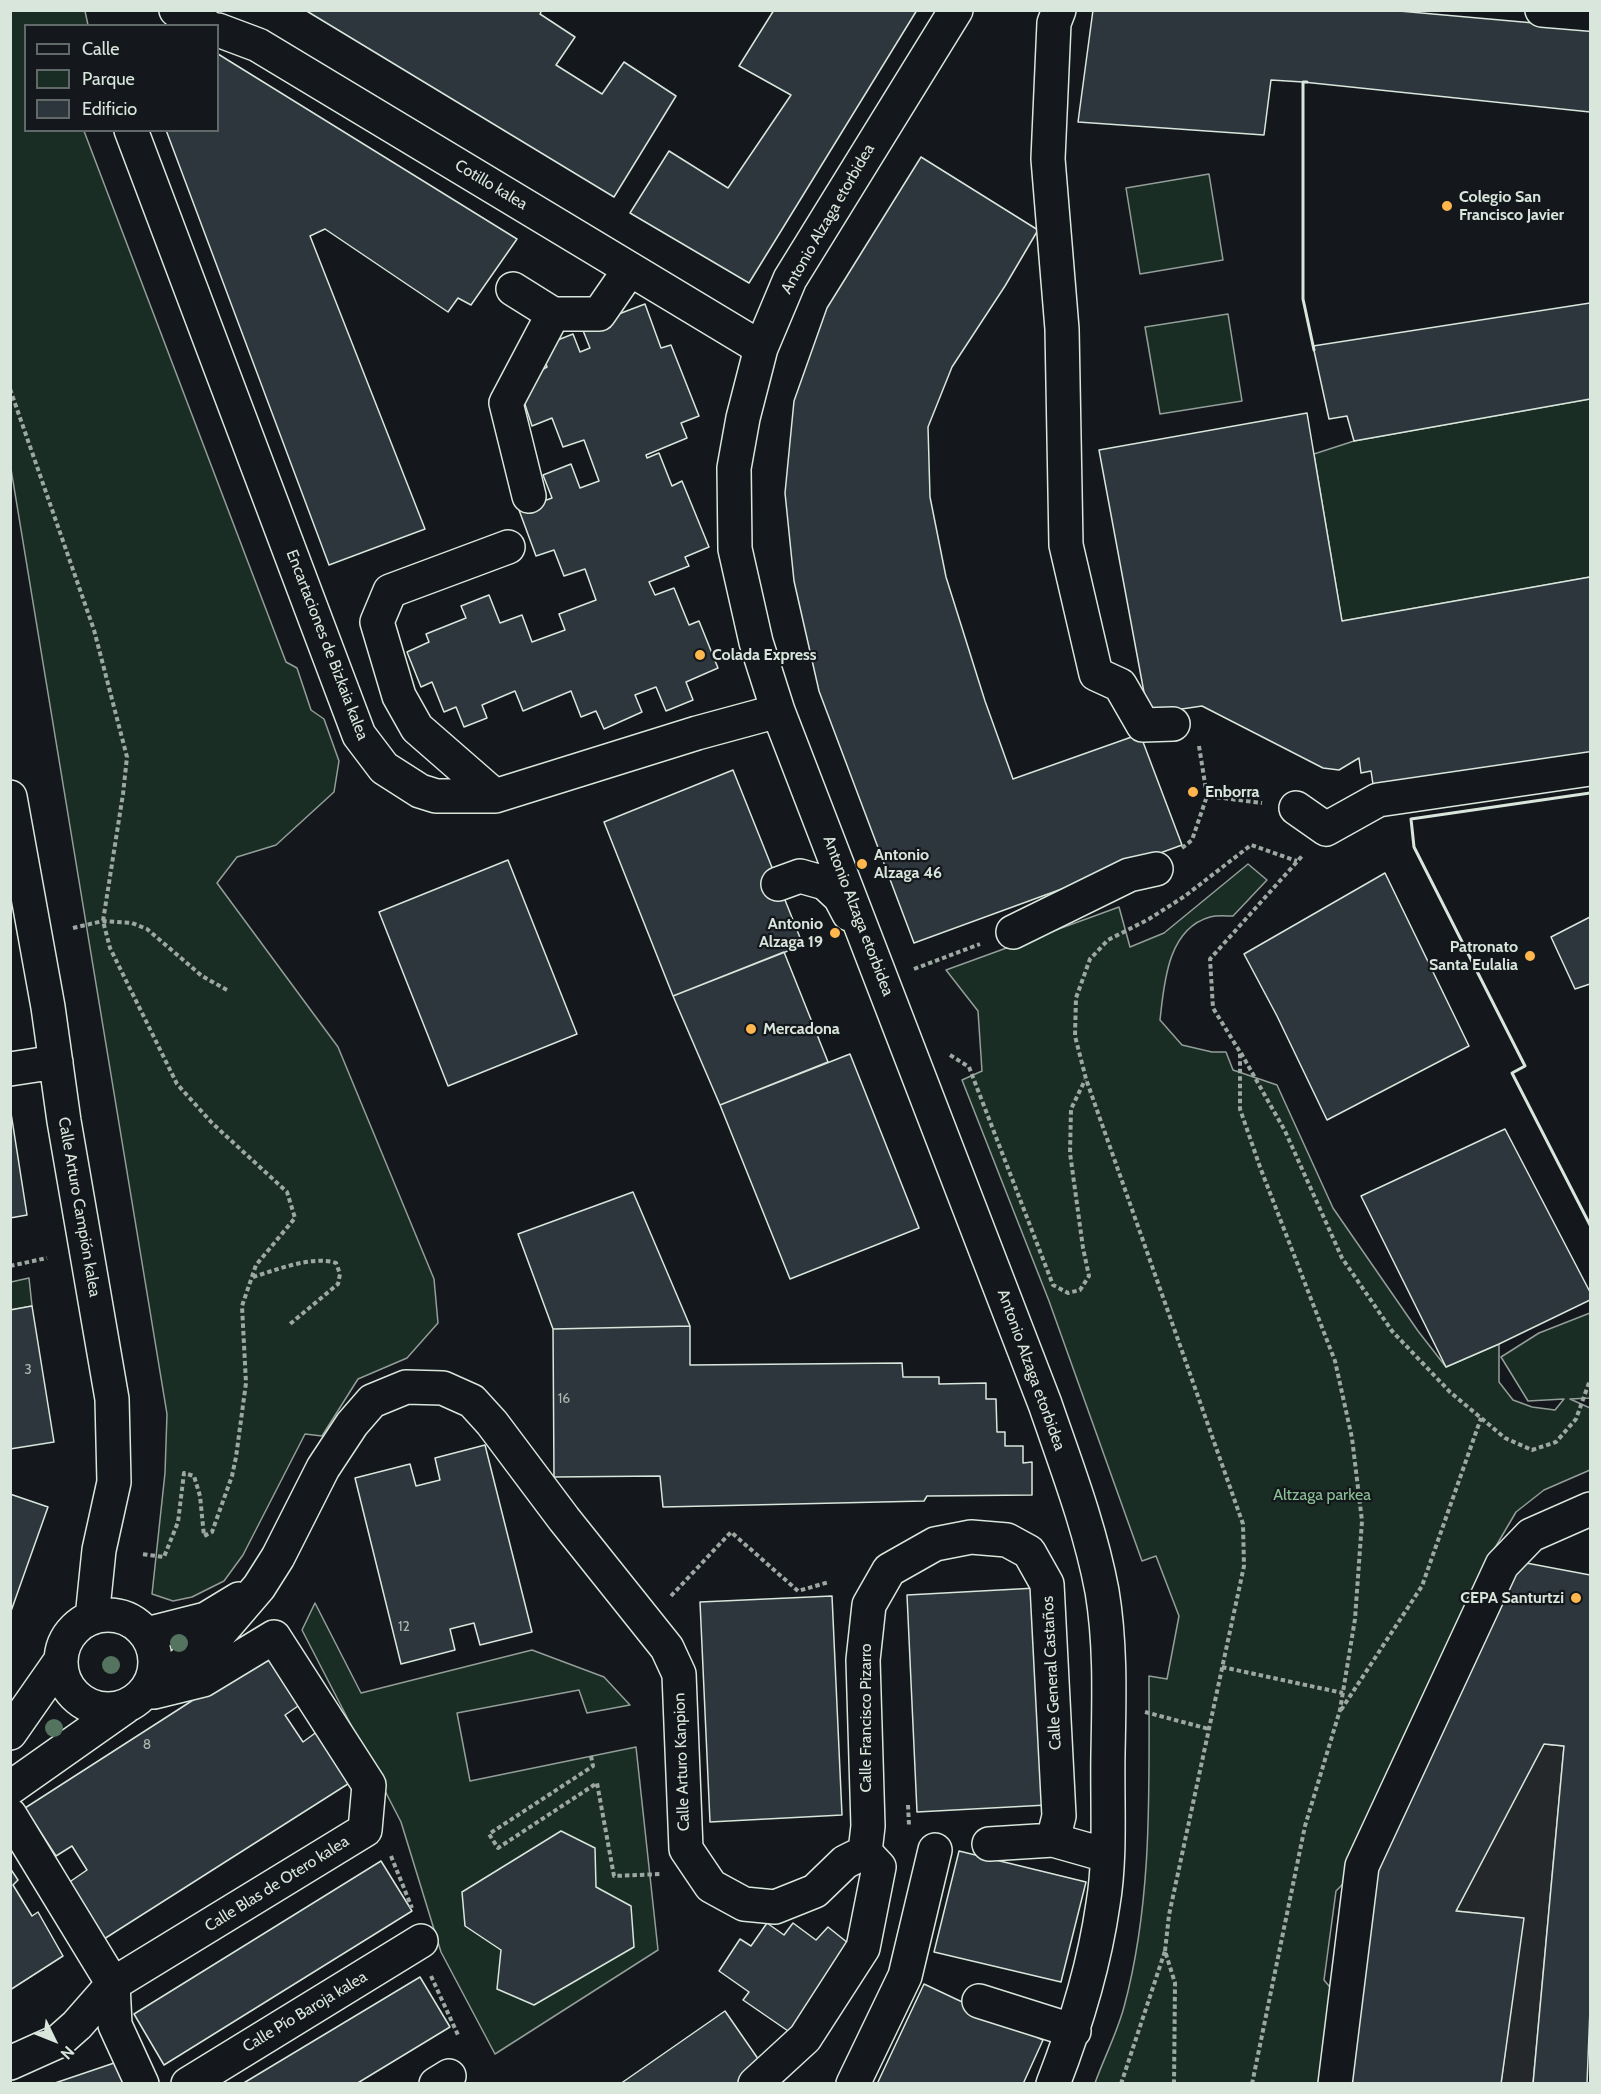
<!DOCTYPE html>
<meta charset="utf-8">
<style>
body{margin:0}
#map{position:relative;width:1601px;height:2094px;overflow:hidden;background:#14181c;font-family:Cabin,sans-serif}
canvas{display:block}
.frame{position:absolute;inset:0;border:12px solid #d8e6dc;pointer-events:none}
.legend{position:absolute;left:24px;top:24px;width:195px;height:108px;box-sizing:border-box;background:#14181c;border:2px solid #626a69;margin:0;padding:8px 10px;list-style:none;font-size:18px;color:#d8e6dc}
.legend li{display:flex;align-items:center;gap:12px;height:30px}
.legend b{width:30px;border:2px solid #626a69}
.north{position:absolute;left:24px;top:2010px;width:60px;height:60px;-webkit-text-stroke:4px #14181c;paint-order:stroke;rotate:133deg;font-size:16px;font-weight:700;line-height:24px;text-align:center;color:#d8e6dc}
.north::after{content:'';display:block;margin:auto;width:21px;height:27px;background:#d8e6dc;clip-path:polygon(50% 0,100% 100%,50% 72%,0 100%)}
</style>
<div id="map">
<canvas width="1601" height="2094"></canvas>
<div class="frame"></div>
<ul class="legend">
<li><b style="height:8px;background:#14181c"></b>Calle</li>
<li><b style="height:16px;background:#1a2d24"></b>Parque</li>
<li><b style="height:16px;background:#2c363c"></b>Edificio</li>
</ul>
<div class="north">N</div>
</div>
<script>
const g = document.querySelector('canvas').getContext('2d');
g.lineJoin = 'round';
function fill(path, color) {
  g.fillStyle = color;
  g.fill(path, 'evenodd');
}
function trace(path, color, width, dash) {
  g.strokeStyle = color;
  g.lineWidth = width;
  g.lineCap = dash ? 'butt' : 'round';
  g.setLineDash(dash || []);
  g.stroke(path);
}
function drawText(font, color, halo, rows, align = 'center') {
  g.font = font + ' Cabin,sans-serif';
  g.lineWidth = 4.5;
  g.setLineDash([]);
  g.textBaseline = 'middle';
  g.strokeStyle = halo;
  g.fillStyle = color;
  for (const [text, x, y, turn = 0] of rows) {
    g.save();
    g.translate(x, y);
    g.rotate((+turn || 0) * Math.PI / 180);
    g.textAlign = isNaN(turn) ? turn : align;
    if (halo) g.strokeText(text, 0, 0);
    g.fillText(text, 0, 0);
    g.restore();
  }
}
const green = new Path2D(`
 M 10,11 L 85,11 L 88,25 L 26,26 L 26,130 L 84,131 L 286,662 L 297,668 L 311,710 L 324,719 L 339,761 L 334,792 L 276,845 L 237,857 L 217,883 L 338,1047 L 434,1279 L 438,1323 L 407,1358 L 358,1379 L 322,1436 L 305,1434 L 243,1555 L 224,1581 L 192,1597 L 173,1601 L 152,1594 L 165,1473 L 167,1414 L 11,469 Z
 M 1209,174 L 1223,260 L 1140,274 L 1126,188 Z
 M 1228,314 L 1242,401 L 1160,414 L 1145,327 Z
 M 1590,399 L 1590,577 L 1342,621 L 1314,454 L 1354,441 Z
 M 1248,864 L 1267,880 L 1233,916 C 1226,916 1217,915 1210,917 C 1167,929 1164,985 1160,1020 L 1182,1045 L 1212,1052 L 1226,1052 L 1233,1070 L 1277,1085 L 1333,1208 L 1418,1331 L 1446,1367 L 1499,1344 L 1499,1382 L 1513,1400 L 1532,1407 L 1555,1410 L 1564,1399 L 1528,1401 L 1501,1357 L 1539,1333 L 1590,1313 L 1590,1398 L 1570,1399 L 1590,1408 L 1590,1470 L 1544,1490 L 1516,1512 L 1489,1558 L 1351,1876 L 1336,1891 L 1324,1980 L 1334,1992 L 1323,2083 L 1095,2083 C 1104,2058 1117,2033 1124,2007 C 1153,1900 1149,1786 1149,1676 L 1167,1679 L 1179,1616 L 1156,1556 L 1142,1561 L 1049,1301 L 962,1080 L 982,1071 L 978,1011 L 946,970 L 1119,907 L 1130,947 L 1164,933 Z
 M 29,1278 L 32,1306 L 11,1310 L 11,1282 Z
 M 315,1603 L 361,1693 L 532,1650 L 604,1677 L 630,1705 L 587,1713 L 579,1690 L 457,1713 L 470,1781 L 636,1747 L 658,1950 L 495,2054 L 441,1952 L 401,1822 L 302,1630 Z`);
const parking = new Path2D(`
 M 1544,1744 L 1564,1746 L 1533,2083 L 1501,2083 L 1523,1918 L 1456,1911 Z`);
const building = new Path2D(`
 M 305,10 L 542,10 L 540,14 L 575,37 L 556,65 L 602,94 L 624,62 L 676,96 L 614,197 Z
 M 774,10 L 917,10 L 749,283 L 630,213 L 669,151 L 728,188 L 791,95 L 739,66 Z
 M 1093,10 L 1388,10 L 1590,28 L 1590,112 L 1303,82 L 1271,80 L 1264,135 L 1078,122 Z
 M 218,54 L 517,239 L 471,305 L 458,298 L 448,312 L 325,229 L 310,236 L 425,529 L 329,565 L 166,130 L 218,130 Z
 M 921,157 L 1038,230 L 1005,286 L 952,367 L 928,427 L 930,497 L 946,577 L 985,701 L 1013,779 L 1140,734 L 1182,845 L 914,943 L 819,691 L 794,581 L 785,493 L 794,401 L 827,308 Z
 M 1590,303 L 1590,399 L 1354,441 L 1347,416 L 1329,419 L 1313,346 Z
 M 645,304 L 661,348 L 671,345 L 699,416 L 681,423 L 687,438 L 646,455 L 647,458 L 659,453 L 672,486 L 682,481 L 709,547 L 685,557 L 689,566 L 649,582 L 655,595 L 674,588 L 689,625 L 699,621 L 718,668 L 686,682 L 693,700 L 666,711 L 656,687 L 635,695 L 642,712 L 604,729 L 596,711 L 581,717 L 571,691 L 523,711 L 515,691 L 482,705 L 487,718 L 464,727 L 456,707 L 444,712 L 432,682 L 421,687 L 407,652 L 429,642 L 426,634 L 466,618 L 461,606 L 489,595 L 500,623 L 522,615 L 532,642 L 565,630 L 559,614 L 596,600 L 585,569 L 564,576 L 554,550 L 536,556 L 519,510 L 552,498 L 543,475 L 571,464 L 580,488 L 599,481 L 584,440 L 563,447 L 552,418 L 532,426 L 518,383 L 547,367 L 540,347 L 573,334 L 580,352 L 590,348 L 582,328 Z
 M 1307,413 L 1342,621 L 1590,577 L 1590,757 L 1374,791 L 1371,771 L 1361,773 L 1359,758 L 1339,770 L 1323,768 L 1202,706 L 1148,714 L 1099,450 Z
 M 733,770 L 803,945 L 673,996 L 604,822 Z
 M 508,860 L 577,1034 L 448,1086 L 379,912 Z
 M 1385,873 L 1469,1046 L 1327,1120 L 1277,1016 L 1244,954 Z
 M 1590,917 L 1590,984 L 1575,989 L 1551,937 Z
 M 784,952 L 828,1062 L 720,1105 L 673,996 Z
 M 850,1054 L 919,1228 L 790,1279 L 720,1105 Z
 M 11,1113 L 27,1215 L 10,1218 L 10,1113 Z
 M 1505,1129 L 1590,1292 L 1590,1300 L 1499,1344 L 1446,1367 L 1361,1196 Z
 M 633,1192 L 690,1326 L 553,1329 L 518,1234 Z
 M 32,1306 L 54,1442 L 10,1449 L 10,1310 Z
 M 690,1326 L 690,1365 L 902,1363 L 903,1377 L 939,1377 L 939,1384 L 986,1383 L 986,1399 L 996,1399 L 997,1432 L 1005,1432 L 1005,1446 L 1023,1446 L 1023,1463 L 1032,1462 L 1032,1495 L 927,1496 L 924,1501 L 663,1507 L 660,1476 L 554,1477 L 553,1329 Z
 M 485,1445 L 532,1632 L 480,1645 L 474,1623 L 450,1629 L 455,1650 L 401,1664 L 355,1478 L 410,1464 L 416,1486 L 440,1480 L 435,1458 Z
 M 10,1494 L 48,1507 L 10,1614 Z
 M 1521,1562 L 1590,1575 L 1590,2009 L 1587,2084 L 1533,2084 L 1564,1746 L 1544,1744 L 1456,1911 L 1524,1918 L 1501,2084 L 1345,2084 L 1372,1873 Z
 M 1036,1588 L 1047,1805 L 917,1812 L 907,1595 Z
 M 832,1596 L 842,1815 L 710,1822 L 700,1602 Z
 M 271,1650 L 304,1702 L 285,1715 L 303,1742 L 318,1731 L 351,1782 L 104,1939 L 68,1883 L 87,1870 L 72,1846 L 56,1856 L 25,1808 Z
 M 561,1831 L 595,1848 L 596,1887 L 631,1906 L 634,1947 L 534,2005 L 497,1989 L 501,1950 L 465,1926 L 462,1892 Z
 M 959,1851 L 1086,1882 L 1061,1982 L 934,1952 Z
 M 381,1861 L 412,1911 L 164,2065 L 134,2014 Z
 M 10,1868 L 18,1880 L 13,1885 L 32,1916 L 38,1912 L 63,1956 L 10,1990 Z
 M 767,1923 L 784,1935 L 793,1923 L 816,1940 L 828,1927 L 853,1947 L 791,2033 L 743,2000 L 749,1992 L 719,1971 L 740,1939 L 751,1946 Z
 M 420,1977 L 450,2027 L 356,2084 L 242,2084 Z
 M 924,1984 L 1043,2040 L 1023,2084 L 877,2084 Z
 M 725,2011 L 763,2066 L 738,2084 L 620,2084 Z
 M 120,2061 L 127,2084 L 52,2084 Z`);
const path = new Path2D(`
 M 10,389 L 94,630 L 127,757 L 123,794 L 103,921 L 110,948 L 177,1084 L 212,1123 L 287,1192 L 295,1218 L 256,1265 L 242,1306 L 246,1383 L 236,1457 L 232,1476 L 212,1532 L 204,1536 L 200,1496 L 194,1476 L 184,1473 L 178,1522 L 164,1557 L 141,1554
 M 1199,746 L 1207,796 L 1262,803
 M 1182,848 L 1192,840 L 1207,796
 M 73,928 L 103,921 L 132,923 L 147,929 L 202,976 L 227,990
 M 914,969 L 980,944
 M 1241,1053 L 1285,1131 L 1342,1258 L 1392,1331 L 1450,1392 L 1505,1438 L 1532,1450 L 1556,1442 L 1576,1419 L 1590,1380
 M 950,1055 L 969,1067 L 1053,1285 L 1068,1293 L 1080,1290 L 1089,1276 L 1083,1248 L 1070,1153 L 1071,1109 L 1085,1080
 M 10,1266 L 47,1258
 M 253,1277 C 276,1270 313,1255 336,1263 L 340,1274 L 338,1284 L 290,1324
 M 671,1596 L 731,1532 L 798,1591 L 829,1582
 M 1222,1667 L 1343,1693
 M 1341,1710 L 1422,1586 L 1481,1418
 M 1145,1712 L 1209,1729
 M 591,1756 L 593,1766 L 489,1834 L 498,1848 L 597,1783 L 614,1876 L 661,1874
 M 908,1805 L 909,1825
 M 391,1856 L 412,1908
 M 1165,1951 L 1169,1915 L 1244,1566 L 1243,1524 L 1086,1079 L 1075,1036 L 1076,998 L 1090,959 L 1108,940 L 1149,919 L 1185,896 L 1251,845 L 1297,861
 M 431,1976 L 458,2035
 M 1121,2084 L 1165,1951 L 1175,1983 L 1174,2084
 M 1252,2084 L 1305,1826 L 1340,1710 L 1355,1619 L 1362,1521 L 1352,1438 L 1335,1361 L 1260,1167 L 1240,1109 L 1240,1052 L 1213,1008 L 1210,959 L 1303,855`);
const minor = new Path2D(`
 M 176,10 L 207,26
 M 956,10 L 790,279 L 761,348 L 743,418 L 734,468 L 735,549 L 756,642 L 778,711 L 1045,1404 C 1066,1465 1090,1527 1102,1591 C 1111,1645 1109,1700 1108,1754 C 1107,1803 1111,1857 1103,1904 C 1094,1967 1076,2025 1053,2084
 M 1059,10 L 1054,23 L 1048,159 L 1062,329 L 1066,545 L 1096,674 L 1120,685 L 1143,725 L 1173,724
 M 1542,10 L 1590,14
 M 218,30 L 258,45 L 761,348
 M 131,130 L 359,735 L 384,768 L 420,791 L 436,796 L 495,796 L 697,733 L 778,711
 M 513,289 L 553,314
 M 529,496 L 506,403 L 553,314 L 599,314 L 630,269
 M 495,796 L 417,728 L 399,696 L 377,622 L 390,591 L 508,547
 M 10,797 L 48,1007 L 64,1121 L 112,1399 L 114,1482 L 99,1550 L 92,1618
 M 1296,808 L 1326,829 L 1378,800 L 1590,769
 M 778,884 L 800,876 L 825,883 L 840,897 L 849,914
 M 1013,932 L 1129,875 L 1156,869
 M 10,1069 L 56,1062
 M61 1662a47 47 0 1 1 94 0a47 47 0 1 1-94 0Z
 M 147,1634 L 206,1619 L 239,1599
 M 146,1690 L 211,1643 L 259,1587 L 278,1557 L 323,1468 L 352,1424 L 372,1401 L 406,1387 L 443,1388 L 472,1401 L 492,1423 L 564,1519 L 667,1648 L 679,1674 L 686,1849 L 711,1886 L 744,1904 L 775,1907 L 815,1891 L 845,1862 L 865,1852
 M 10,1733 L 61,1660
 M 10,1788 L 125,1707
 M 10,1815 L 113,1984 L 115,2025 L 142,2084
 M 989,1844 L 1053,1840
 M 865,1852 L 868,1826 L 863,1660 L 869,1605 L 889,1570 L 935,1544 L 971,1537 L 1007,1540 L 1029,1552 L 1047,1584 L 1059,1816 L 1053,1840 L 1106,1855
 M 979,2001 L 1074,2031
 M 10,2063 L 59,2041 L 77,2025 L 113,1984 L 365,1830 L 369,1785 L 274,1637 L 203,1680 L 154,1692
 M 188,2084 L 421,1941
 M 436,2084 L 449,2076
 M 755,2084 L 805,2038 L 863,1948 L 879,1867 L 865,1852
 M 853,2084 L 905,1976 L 935,1850
 M 1335,2084 L 1362,1866 L 1502,1565 L 1531,1535 L 1590,1509`);
const wall = new Path2D(`
 M 1307,82 L 1303,82 L 1303,299 L 1314,350
 M 1590,793 L 1411,819 L 1414,847 L 1525,1066 L 1512,1073 L 1590,1225`);
const trees = [
 [179,1643],
 [111,1665],
 [54,1728]
];
const markers = [
 [1447,206,6,"#ffb74d"],
 [700,655,6,"#ffb74d"],
 [1193,792,6,"#ffb74d"],
 [862,864,6,"#ffb74d"],
 [835,933,6,"#ffb74d"],
 [1530,956,6,"#ffb74d"],
 [751,1029,6,"#ffb74d"],
 [1576,1598,6,"#ffb74d"]
];
const numberNames = [
 ["3",28,1370],
 ["16",564,1399],
 ["12",404,1627],
 ["8",147,1745]
];
const streetNames = [
 ["Cotillo kalea",491,185,31],
 ["Antonio Alzaga etorbidea",828,219,-60],
 ["Encartaciones de Bizkaia kalea",327,645,69],
 ["Antonio Alzaga etorbidea",858,916,69],
 ["Calle Arturo Campión kalea",79,1207,80],
 ["Antonio Alzaga etorbidea",1031,1370,70],
 ["Calle General Castaños",1052,1673,-93],
 ["Calle Francisco Pizarro",866,1718,-90],
 ["Calle Arturo Kanpion",682,1762,-92],
 ["Calle Blas de Otero kalea",277,1884,-32],
 ["Calle Pío Baroja kalea",305,2012,-31]
];
const poiNames = [
 ["Colegio San",1459,197],
 ["Francisco Javier",1459,215],
 ["Colada Express",712,655],
 ["Enborra",1205,792],
 ["Antonio",874,855],
 ["Alzaga 46",874,873],
 ["Antonio",823,924,"right"],
 ["Alzaga 19",823,942,"right"],
 ["Patronato",1518,947,"right"],
 ["Santa Eulalia",1518,965,"right"],
 ["Mercadona",763,1029],
 ["CEPA Santurtzi",1564,1598,"right"]
];
const parkNames = [
 ["Altzaga parkea",1322,1495]
];
fill(green, '#1a2d24');
trace(green, '#939e99', 1.5);
fill(parking, '#24282b');
trace(parking, '#939e99', 1.5);
fill(building, '#2c363c');
trace(building, '#d8e6dc', 1.5);
trace(minor, '#d8e6dc', 36);
trace(path, '#9da8a2', 4, [4.5, 3]);
trace(minor, '#14181c', 33);
trace(wall, '#d8e6dc', 3);
g.fillStyle = '#55745f';
for (const [x, y] of trees) {
  g.beginPath();
  g.arc(x, y, 9, 0, 2 * Math.PI);
  g.fill();
}
for (const [x, y, r, color] of markers) {
  const dot = new Path2D();
  dot.arc(x, y, r, 0, 2 * Math.PI);
  g.fillStyle = color;
  g.fill(dot);
  trace(dot, '#14181c', 2);
}
drawText('14px', '#adbab4', null, numberNames);
drawText('16px', '#d8e6dc', '#14181c', streetNames);
drawText('bold 16px', '#d8e6dc', '#14181c', poiNames, 'left');
drawText('16px', '#8ac095', '#14181c', parkNames);
</script>
